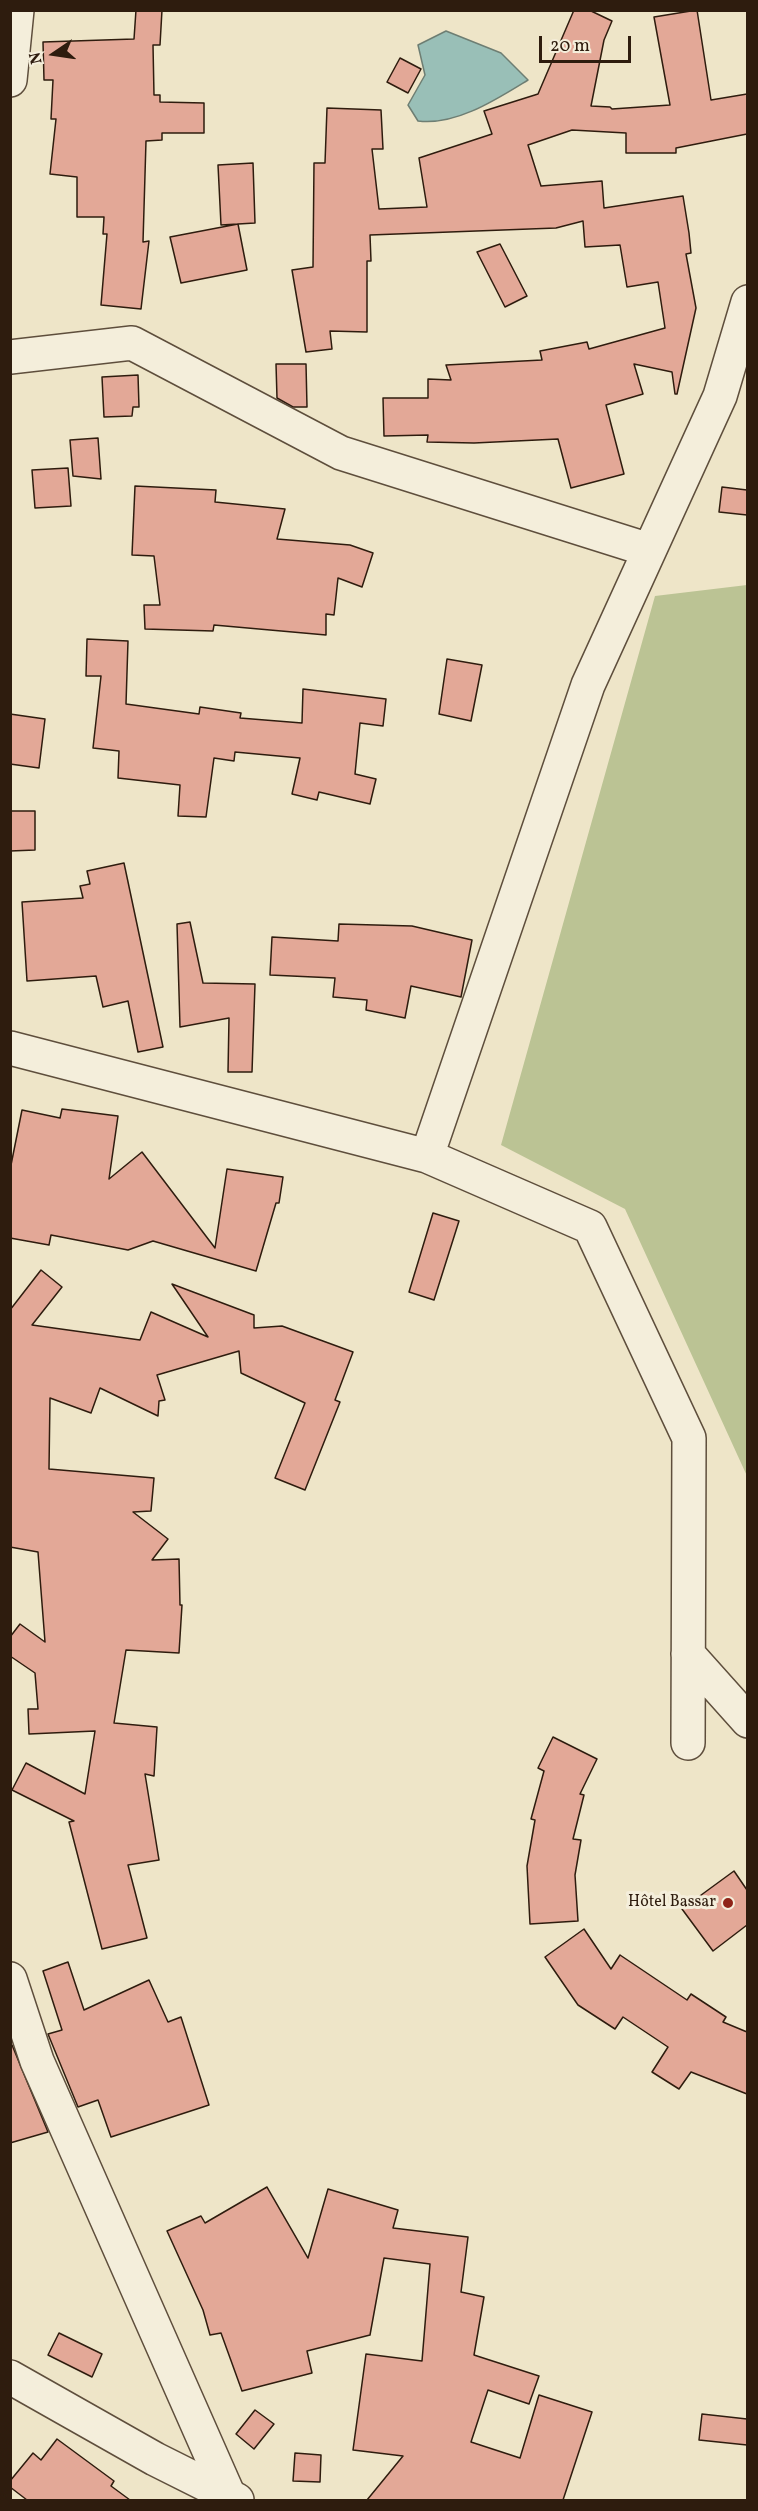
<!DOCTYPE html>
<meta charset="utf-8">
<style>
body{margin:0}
#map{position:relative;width:758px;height:2511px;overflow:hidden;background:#eee5c8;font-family:Vollkorn,serif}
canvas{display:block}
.frame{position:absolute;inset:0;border:12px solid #2e1c0e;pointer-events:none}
.north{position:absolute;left:24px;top:24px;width:60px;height:60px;-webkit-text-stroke:4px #f4eedb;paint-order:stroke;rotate:257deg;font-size:16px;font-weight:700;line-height:24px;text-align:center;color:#2e1c0e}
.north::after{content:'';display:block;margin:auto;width:21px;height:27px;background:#2e1c0e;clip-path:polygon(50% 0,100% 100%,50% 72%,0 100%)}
.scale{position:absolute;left:539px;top:36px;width:92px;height:27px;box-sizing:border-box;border:3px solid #2e1c0e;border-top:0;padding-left:8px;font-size:18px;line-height:21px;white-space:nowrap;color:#2e1c0e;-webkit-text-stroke:4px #f4eedb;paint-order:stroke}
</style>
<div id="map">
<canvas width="758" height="2511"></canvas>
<div class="frame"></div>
<div class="north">N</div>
<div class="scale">20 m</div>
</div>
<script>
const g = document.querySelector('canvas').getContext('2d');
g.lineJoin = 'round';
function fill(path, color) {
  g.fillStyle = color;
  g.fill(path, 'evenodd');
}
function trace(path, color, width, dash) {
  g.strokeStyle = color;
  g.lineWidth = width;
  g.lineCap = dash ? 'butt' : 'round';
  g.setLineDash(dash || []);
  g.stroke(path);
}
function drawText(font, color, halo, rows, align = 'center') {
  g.font = font + ' Vollkorn,serif';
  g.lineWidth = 6;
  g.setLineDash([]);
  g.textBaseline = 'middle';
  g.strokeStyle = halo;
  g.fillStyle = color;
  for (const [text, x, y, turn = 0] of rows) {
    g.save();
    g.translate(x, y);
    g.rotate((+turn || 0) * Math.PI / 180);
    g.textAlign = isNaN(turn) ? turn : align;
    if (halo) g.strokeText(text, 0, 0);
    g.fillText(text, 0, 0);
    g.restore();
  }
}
const green = new Path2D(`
 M 747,585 L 748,585 L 747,1476 L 625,1209 L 501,1145 L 655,596 Z`);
const water = new Path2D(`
 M 446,31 L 501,53 L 528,80 C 497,99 456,126 418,121 L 408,105 L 425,75 L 418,45 Z`);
const building = new Path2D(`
 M 136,10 L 162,10 L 160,45 L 153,45 L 154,95 L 160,95 L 160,102 L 204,103 L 204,133 L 162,133 L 162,140 L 146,141 L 143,242 L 149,241 L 141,309 L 101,305 L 107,234 L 103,234 L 104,217 L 77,217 L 77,177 L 50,174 L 56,119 L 51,119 L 53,80 L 44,80 L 43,42 L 134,39 Z
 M 574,10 L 589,10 L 612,21 L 604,40 L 591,106 L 610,107 L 612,109 L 670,105 L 654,17 L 697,10 L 711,100 L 747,94 L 747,134 L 676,148 L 676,153 L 626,153 L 626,133 L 572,130 L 528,145 L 541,186 L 602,181 L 604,208 L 683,196 L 689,233 L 691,253 L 686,254 L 696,308 L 677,394 L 675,394 L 672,372 L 634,364 L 643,394 L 606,405 L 624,474 L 571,488 L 558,439 L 474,443 L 427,442 L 428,435 L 384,436 L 383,398 L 428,398 L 428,379 L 451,380 L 446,365 L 542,360 L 540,351 L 587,342 L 589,349 L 665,328 L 658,282 L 627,287 L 620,245 L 585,247 L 583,221 L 556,228 L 370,235 L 371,261 L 367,261 L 367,332 L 330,331 L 332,349 L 306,352 L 292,270 L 313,267 L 314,163 L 325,163 L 327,108 L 381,110 L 383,149 L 372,149 L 379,209 L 427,207 L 419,158 L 492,134 L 484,111 L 538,94 Z
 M 400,58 L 421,69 L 408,93 L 387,82 Z
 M 253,163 L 255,223 L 221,225 L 218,165 Z
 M 238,224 L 247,270 L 181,283 L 170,237 Z
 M 500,244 L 527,296 L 505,307 L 477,252 Z
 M 276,364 L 306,364 L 307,407 L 293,407 L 277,398 Z
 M 138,375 L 139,407 L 133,407 L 132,416 L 104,417 L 102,377 Z
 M 98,438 L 101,479 L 73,476 L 70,440 Z
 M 68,468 L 71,506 L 35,508 L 32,470 Z
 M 135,486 L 216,490 L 215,502 L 285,509 L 277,539 L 350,545 L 373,553 L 362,587 L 338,578 L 334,615 L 326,614 L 326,635 L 214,625 L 213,631 L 145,629 L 144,605 L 160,605 L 154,556 L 132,555 Z
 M 722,487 L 747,490 L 747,515 L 719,512 Z
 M 87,639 L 128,641 L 126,704 L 199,714 L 200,707 L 241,713 L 240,718 L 302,723 L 303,689 L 386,699 L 383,726 L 360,723 L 355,774 L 376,779 L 370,804 L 319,792 L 317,800 L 292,794 L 300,758 L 235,752 L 234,761 L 214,758 L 206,817 L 178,816 L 180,785 L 118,778 L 119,751 L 93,748 L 101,676 L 86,676 Z
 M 447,659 L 482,665 L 471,721 L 439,714 Z
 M 10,714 L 45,719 L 39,768 L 10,764 Z
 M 10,811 L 35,811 L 35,850 L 10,851 Z
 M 124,863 L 163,1047 L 138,1052 L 128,1001 L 103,1007 L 96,976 L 27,981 L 22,902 L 83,898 L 80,886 L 90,884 L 87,871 Z
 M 190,922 L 203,983 L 255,984 L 252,1072 L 228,1072 L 229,1018 L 180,1027 L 177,924 Z
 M 339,924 L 412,926 L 472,940 L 461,997 L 411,986 L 405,1018 L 366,1010 L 367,1000 L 333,997 L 335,978 L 270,975 L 272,937 L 338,941 Z
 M 62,1109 L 118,1116 L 109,1179 L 142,1152 L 215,1248 L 227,1169 L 283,1177 L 279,1203 L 276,1203 L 256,1271 L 153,1241 L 128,1250 L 51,1235 L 49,1245 L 10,1238 L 10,1170 L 22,1110 L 60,1118 Z
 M 433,1213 L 459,1221 L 434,1300 L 409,1292 Z
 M 41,1270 L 62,1287 L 32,1325 L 140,1340 L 151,1312 L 208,1337 L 172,1284 L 254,1315 L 254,1328 L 282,1326 L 353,1352 L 335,1400 L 340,1402 L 305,1490 L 275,1478 L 305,1403 L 241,1373 L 239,1351 L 157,1375 L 165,1400 L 159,1401 L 158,1416 L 100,1388 L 91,1413 L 50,1398 L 49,1469 L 154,1478 L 151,1511 L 133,1512 L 168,1539 L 152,1560 L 179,1559 L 180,1605 L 182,1605 L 179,1653 L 126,1650 L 114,1723 L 157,1727 L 154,1776 L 145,1774 L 159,1860 L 128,1865 L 147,1938 L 102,1949 L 69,1822 L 74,1821 L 12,1790 L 26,1763 L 85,1794 L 95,1731 L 29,1734 L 28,1709 L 38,1709 L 35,1673 L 10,1656 L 10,1637 L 20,1624 L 45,1642 L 38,1552 L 10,1547 L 10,1310 Z
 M 553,1737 L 597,1759 L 580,1794 L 584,1795 L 573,1839 L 581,1840 L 575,1875 L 578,1921 L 530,1924 L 527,1866 L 535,1820 L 531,1819 L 544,1771 L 538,1768 Z
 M 734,1871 L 747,1890 L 747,1925 L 713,1951 L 682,1909 Z
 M 584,1929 L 611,1969 L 620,1955 L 687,2000 L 691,1994 L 726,2017 L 723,2022 L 747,2032 L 747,2094 L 691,2072 L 679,2089 L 652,2072 L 668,2047 L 623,2017 L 615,2029 L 578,2005 L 545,1957 Z
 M 68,1962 L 84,2010 L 149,1980 L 168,2022 L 181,2017 L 209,2105 L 111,2137 L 98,2100 L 78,2107 L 48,2034 L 62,2030 L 43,1971 Z
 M 12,2045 L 48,2132 L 10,2143 L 10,2046 Z
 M 267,2187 L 308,2258 L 328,2189 L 398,2210 L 393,2228 L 468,2237 L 461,2292 L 484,2297 L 474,2355 L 539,2376 L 529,2404 L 488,2390 L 471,2442 L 520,2458 L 539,2395 L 592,2412 L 563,2500 L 367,2500 L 403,2456 L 353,2450 L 366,2354 L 422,2361 L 430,2264 L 384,2258 L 370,2335 L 307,2351 L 312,2373 L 242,2391 L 221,2333 L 210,2335 L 203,2310 L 167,2231 L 201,2216 L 205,2223 Z
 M 59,2333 L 102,2354 L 92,2377 L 48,2355 Z
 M 255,2410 L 274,2424 L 254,2449 L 236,2434 Z
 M 702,2414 L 747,2419 L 747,2445 L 699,2440 Z
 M 57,2439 L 114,2481 L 111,2486 L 130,2500 L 27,2500 L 10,2487 L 10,2481 L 33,2453 L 41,2460 Z
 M 295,2453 L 321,2455 L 320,2482 L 293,2481 Z`);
const minor = new Path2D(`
 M 10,80 L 17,10
 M 10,357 L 132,343 L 341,453 L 649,550
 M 10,1048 L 427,1156 L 590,1227 L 689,1438 L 688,1743
 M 427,1156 L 588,685 L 720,396 L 748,302
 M 688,1654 L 748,1721
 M 10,1979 L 37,2061 L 229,2496`);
const tertiary = new Path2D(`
 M 10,2377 L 155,2459 L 237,2500`);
const markers = [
 [728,1903,6,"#8f2418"]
];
const poiNames = [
 ["Hôtel Bassar",716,1903]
];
fill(green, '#bbc394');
fill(water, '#99bfb7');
trace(water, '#6e7e73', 1.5);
fill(building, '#e3a897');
trace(building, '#2e1c0e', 1.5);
trace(minor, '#5e4e3c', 36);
trace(tertiary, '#5e4e3c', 36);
trace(minor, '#f4eedb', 33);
trace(tertiary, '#f4eedb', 33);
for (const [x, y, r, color] of markers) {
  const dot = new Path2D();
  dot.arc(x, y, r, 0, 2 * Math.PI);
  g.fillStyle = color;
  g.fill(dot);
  trace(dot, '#f4eedb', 2);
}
drawText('16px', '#2e1c0e', '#f4eedb', poiNames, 'right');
</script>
